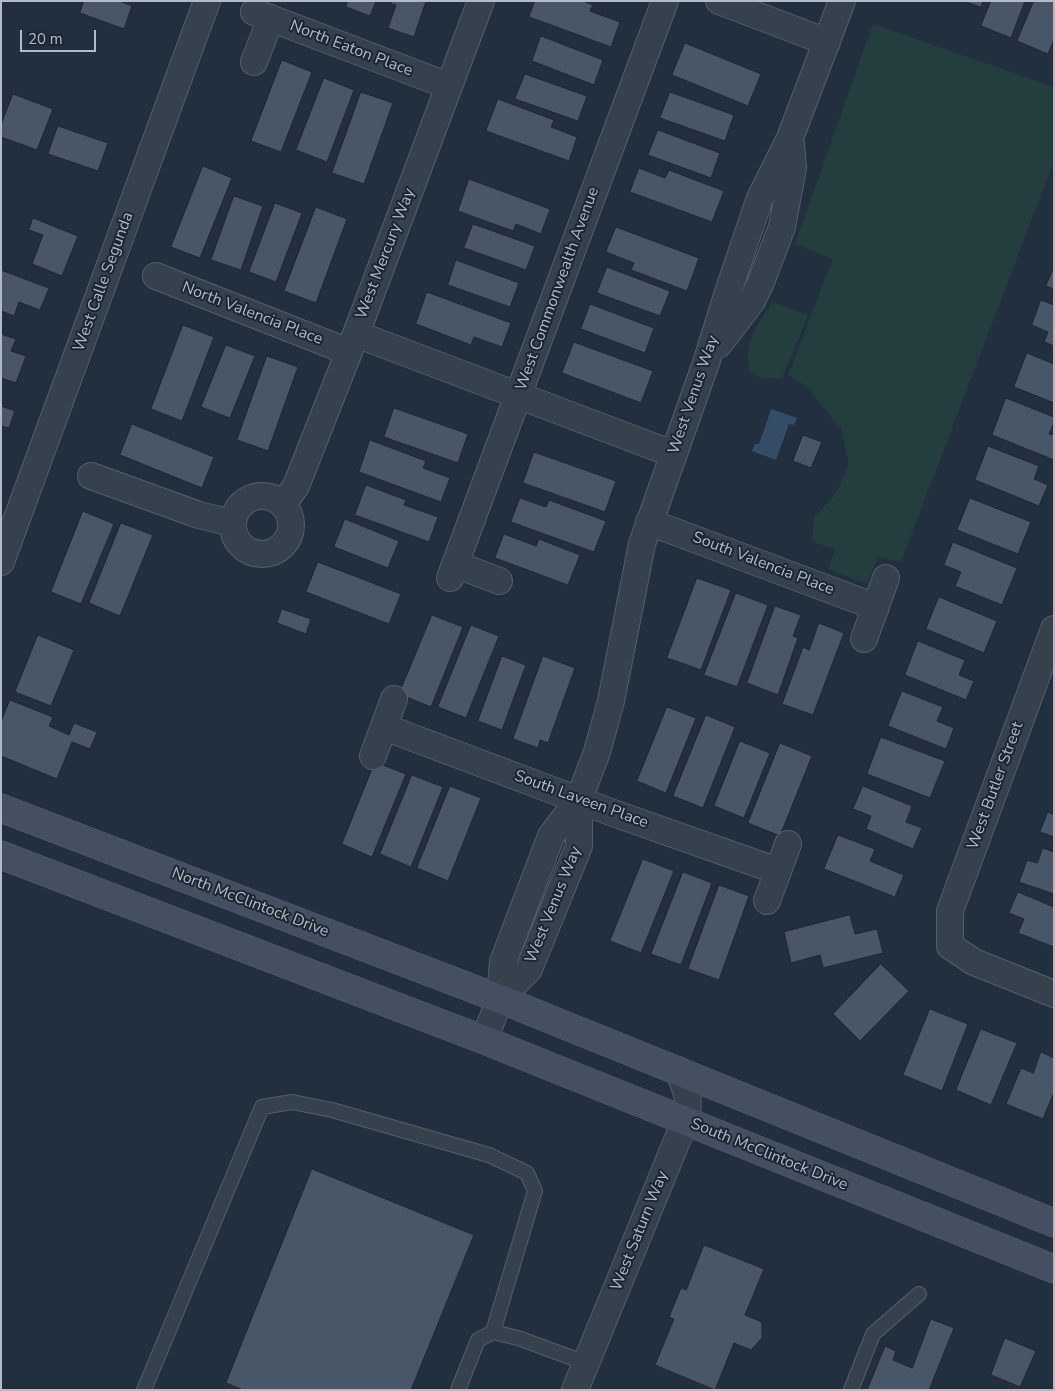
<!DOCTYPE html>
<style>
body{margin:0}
#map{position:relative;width:1055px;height:1391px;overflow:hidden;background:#222f3e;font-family:"Nunito Sans",sans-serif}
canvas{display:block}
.frame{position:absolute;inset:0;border:2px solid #b1bcc9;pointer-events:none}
.scale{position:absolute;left:20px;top:30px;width:76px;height:22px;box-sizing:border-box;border:2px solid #b1bcc9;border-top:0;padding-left:6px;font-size:15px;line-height:18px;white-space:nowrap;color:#b1bcc9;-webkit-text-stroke:4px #1b2632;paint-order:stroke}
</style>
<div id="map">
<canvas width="1055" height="1391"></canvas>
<div class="frame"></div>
<div class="scale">20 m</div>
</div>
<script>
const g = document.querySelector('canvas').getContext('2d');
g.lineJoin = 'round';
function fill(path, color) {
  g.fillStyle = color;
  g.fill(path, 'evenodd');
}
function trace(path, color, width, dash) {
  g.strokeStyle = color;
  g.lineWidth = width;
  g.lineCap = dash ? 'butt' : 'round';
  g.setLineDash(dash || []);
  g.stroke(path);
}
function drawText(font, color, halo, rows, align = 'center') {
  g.font = font + ' "Nunito Sans",sans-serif';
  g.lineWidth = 4;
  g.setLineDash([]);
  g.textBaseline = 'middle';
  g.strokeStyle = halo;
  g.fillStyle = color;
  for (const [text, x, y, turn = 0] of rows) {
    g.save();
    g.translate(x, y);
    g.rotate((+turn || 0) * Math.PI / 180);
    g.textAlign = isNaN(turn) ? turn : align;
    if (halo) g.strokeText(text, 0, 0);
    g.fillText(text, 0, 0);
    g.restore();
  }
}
const green = new Path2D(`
 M 873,24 L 1054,87 L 1054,161 L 901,562 L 878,557 L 867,584 L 828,569 L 835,549 L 812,542 L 814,518 L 836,493 L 849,464 L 841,429 L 805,385 L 788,375 L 833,259 L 795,244 Z
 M 772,302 L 808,315 L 782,378 L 763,379 L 750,373 C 743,340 756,328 772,302 Z`);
const water = new Path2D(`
 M 771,409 L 797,418 L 794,425 L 789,424 L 776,460 L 752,451 L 755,444 L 759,444 Z`);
const building = new Path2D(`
 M 84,1 L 120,1 L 132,6 L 124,29 L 80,13 Z
 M 348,1 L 376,1 L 370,16 L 346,7 Z
 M 392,1 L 426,1 L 414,37 L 388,28 L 396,5 L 391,4 Z
 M 535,1 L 583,1 L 593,5 L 590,11 L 620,22 L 611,47 L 529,17 Z
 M 964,1 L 983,1 L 981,7 Z
 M 991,1 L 1025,1 L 1011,38 L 981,26 Z
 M 1034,1 L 1054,1 L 1054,39 L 1048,54 L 1017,41 Z
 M 541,36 L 603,60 L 594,85 L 532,61 Z
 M 685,43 L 761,74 L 748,106 L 672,75 Z
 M 282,60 L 312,72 L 281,152 L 251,141 Z
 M 525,74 L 587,96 L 578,121 L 515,99 Z
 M 324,78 L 354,90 L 327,162 L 296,150 Z
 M 361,92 L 393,103 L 364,184 L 332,173 Z
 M 670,92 L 734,115 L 725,141 L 660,118 Z
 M 13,94 L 53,109 L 37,150 L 1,137 L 1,125 Z
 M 498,99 L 554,120 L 551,127 L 577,137 L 569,161 L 486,131 Z
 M 58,126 L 108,143 L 98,171 L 48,154 Z
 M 658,130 L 720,153 L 711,178 L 648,155 Z
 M 203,166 L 232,178 L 200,258 L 171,247 Z
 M 639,168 L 665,178 L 669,170 L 724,191 L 712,222 L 630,192 Z
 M 469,179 L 550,209 L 541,234 L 516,224 L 513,231 L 458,211 Z
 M 234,196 L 263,206 L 241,270 L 211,260 Z
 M 275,203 L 302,213 L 276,282 L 249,272 Z
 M 316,207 L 347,219 L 316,303 L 284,291 Z
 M 33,218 L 78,236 L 62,276 L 32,264 L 43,235 L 29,230 Z
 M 473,224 L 535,246 L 526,270 L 464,248 Z
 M 616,227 L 699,258 L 687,291 L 631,270 L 634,263 L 606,252 Z
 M 456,260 L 519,283 L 510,307 L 448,285 Z
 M 607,267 L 670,291 L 660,316 L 597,293 Z
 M 1054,267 L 1054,289 L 1046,286 Z
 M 1,270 L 49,288 L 40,310 L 19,302 L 14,316 L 1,311 Z
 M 427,292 L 511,323 L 502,347 L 474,337 L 471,345 L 416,324 Z
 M 1041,300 L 1054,305 L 1054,346 L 1044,342 L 1048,332 L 1032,325 Z
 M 590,304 L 654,328 L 645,353 L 581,329 Z
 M 183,325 L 214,337 L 182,421 L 151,409 Z
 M 1,334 L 16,339 L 11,351 L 26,356 L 16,383 L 1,378 Z
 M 574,342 L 653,371 L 641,403 L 562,373 Z
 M 226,345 L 255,356 L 230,418 L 201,407 Z
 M 1027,353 L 1054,364 L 1054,403 L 1014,387 Z
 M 267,356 L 298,367 L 268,451 L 237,440 Z
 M 1006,398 L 1054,417 L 1054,423 L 1049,434 L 1054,435 L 1054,460 L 992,435 Z
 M 1,406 L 15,411 L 9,428 L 1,426 Z
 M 394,408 L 468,434 L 458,463 L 384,437 Z
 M 132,424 L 214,457 L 202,488 L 120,455 Z
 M 803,435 L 822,442 L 811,468 L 793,461 Z
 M 370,440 L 426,461 L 423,468 L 450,478 L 441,502 L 359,472 Z
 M 988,446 L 1039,466 L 1034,479 L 1048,485 L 1039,506 L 975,480 Z
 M 534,452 L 616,481 L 605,512 L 523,483 Z
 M 366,485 L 406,500 L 404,505 L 438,517 L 429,542 L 355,515 Z
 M 520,498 L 546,507 L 549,500 L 606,521 L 594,552 L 511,522 Z
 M 970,498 L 1031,522 L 1018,554 L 957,530 Z
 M 83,511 L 114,524 L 81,604 L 51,592 Z
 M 345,519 L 399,541 L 388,568 L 334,547 Z
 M 121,523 L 153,535 L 120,616 L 89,603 Z
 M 504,534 L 536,546 L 539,539 L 580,555 L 568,585 L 495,558 Z
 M 953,542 L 1017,568 L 1002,605 L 955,586 L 961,572 L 944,565 Z
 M 318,562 L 401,594 L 389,624 L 306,592 Z
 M 697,578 L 731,590 L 701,670 L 667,658 Z
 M 736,593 L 768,605 L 737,687 L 704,675 Z
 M 939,597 L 997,621 L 984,653 L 926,629 Z
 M 775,606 L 801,615 L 793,636 L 798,638 L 778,695 L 747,683 Z
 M 282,609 L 311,619 L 306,634 L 277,623 Z
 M 432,615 L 463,627 L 431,707 L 399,694 Z
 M 819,623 L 844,633 L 813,715 L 782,704 L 803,647 L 809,650 Z
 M 471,625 L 499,636 L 466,718 L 438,707 Z
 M 38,635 L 74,650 L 51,706 L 15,692 Z
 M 918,641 L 965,660 L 959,675 L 974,681 L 966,700 L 905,675 Z
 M 502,656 L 526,665 L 502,730 L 478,721 Z
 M 543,656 L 575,668 L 548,743 L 540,740 L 538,748 L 513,739 Z
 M 902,691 L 943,707 L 937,721 L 954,728 L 946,749 L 888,726 Z
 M 10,700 L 53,717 L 49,726 L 69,735 L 74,723 L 97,732 L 90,749 L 72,742 L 57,779 L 1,756 L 1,722 Z
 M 667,707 L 696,718 L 666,793 L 637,781 Z
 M 706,715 L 735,727 L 703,808 L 673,796 Z
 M 881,737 L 945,761 L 930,798 L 867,774 Z
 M 740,741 L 770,753 L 744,818 L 714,806 Z
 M 780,743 L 812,756 L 780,836 L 748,823 Z
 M 375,762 L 406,774 L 372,857 L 342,844 Z
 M 412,775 L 443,787 L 411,867 L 380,854 Z
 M 450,786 L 481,798 L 448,881 L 417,868 Z
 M 863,786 L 912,806 L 906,822 L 922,828 L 913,849 L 866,829 L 871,816 L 853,809 Z
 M 1048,812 L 1054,815 L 1054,837 L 1040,832 Z
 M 838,835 L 875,849 L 870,861 L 904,875 L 895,897 L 824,869 Z
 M 1043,848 L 1054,852 L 1054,894 L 1019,882 L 1027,860 L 1037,863 Z
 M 643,859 L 674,871 L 641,953 L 610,941 Z
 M 683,872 L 712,883 L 681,965 L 651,954 Z
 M 719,885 L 749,896 L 719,980 L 688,969 Z
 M 1018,892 L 1054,907 L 1054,947 L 1018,933 L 1024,919 L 1009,913 Z
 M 850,915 L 855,934 L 877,929 L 883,953 L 823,968 L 820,955 L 791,963 L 784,932 Z
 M 881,964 L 909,991 L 860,1041 L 833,1014 Z
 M 930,1009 L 968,1024 L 942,1091 L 903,1075 Z
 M 981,1029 L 1017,1043 L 991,1105 L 956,1090 Z
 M 1041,1052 L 1054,1058 L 1054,1092 L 1043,1119 L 1006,1104 L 1021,1068 L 1033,1073 Z
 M 312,1169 L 474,1235 L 411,1390 L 243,1390 L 226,1383 Z
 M 704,1245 L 764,1269 L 745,1315 L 762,1322 L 762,1338 L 751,1350 L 734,1343 L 715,1390 L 655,1365 L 674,1319 L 669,1317 L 681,1288 L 686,1290 Z
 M 931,1319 L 954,1328 L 929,1390 L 867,1390 L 885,1346 L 896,1351 L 893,1360 L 912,1368 Z
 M 1005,1338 L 1036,1351 L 1020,1387 L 991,1375 Z`);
const lane = new Path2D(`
 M 144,1390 L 262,1107 L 292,1102 L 332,1110 L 489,1155 L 527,1173 L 535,1191 L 493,1332
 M 458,1390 L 478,1340 L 493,1332 L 518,1338 L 586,1363
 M 851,1390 L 873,1334 L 919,1294`);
const street = new Path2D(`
 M 719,1 L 827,42
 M 254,12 L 449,86
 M 254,62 L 271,18
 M 156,276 L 349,352
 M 356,334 L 673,454
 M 719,344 L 752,301 L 761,282 L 782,227 L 793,168 L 791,144
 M 91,476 L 199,515 L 232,523
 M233 525a29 29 0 1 1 58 0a29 29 0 1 1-58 0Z
 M 283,504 L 296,486 L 356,334 L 481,1
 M 649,522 L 876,607
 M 1,562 L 207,1
 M 455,564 L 499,581
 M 450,578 L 665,1
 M 1054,629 L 950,911 L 950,946 L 974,962 L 1054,994
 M 864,639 L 886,578
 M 384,727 L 616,814 L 778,871
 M 373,756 L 394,699
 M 767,901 L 788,844
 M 500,999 L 529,969 L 579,846 L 579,799
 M 484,1040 L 500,999 L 503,962 L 551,836 L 579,799 L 597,752 L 611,701 L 642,544 L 707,360 L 729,289 L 760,198 L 790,138 L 842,1
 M 575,1390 L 685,1121 C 691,1099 687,1091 678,1070`);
const secondary = new Path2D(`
 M 1,808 L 500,999 L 1054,1223
 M 1,855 L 484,1040 L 1054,1269`);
const streetNames = [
 ["North Eaton Place",351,49,21],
 ["West Mercury Way",386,254,-69],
 ["West Calle Segunda",104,282,-70],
 ["West Commonwealth Avenue",558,289,-70],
 ["North Valencia Place",252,314,21],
 ["West Venus Way",694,395,-71],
 ["South Valencia Place",763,564,21],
 ["West Butler Street",996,786,-70],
 ["South Laveen Place",581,800,20],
 ["North McClintock Drive",250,903,21],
 ["West Venus Way",554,905,-68],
 ["South McClintock Drive",769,1155,22],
 ["West Saturn Way",640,1231,-68]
];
fill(green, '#243d3f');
fill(water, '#354c66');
fill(building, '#485667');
trace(building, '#1d2834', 1);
trace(lane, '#545f6b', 16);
trace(street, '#545f6b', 28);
trace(secondary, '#545f6b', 29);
trace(lane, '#36414e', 14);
trace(street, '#36414e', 26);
trace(secondary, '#445061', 28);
drawText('16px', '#b1bcc9', '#1b2632', streetNames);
</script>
